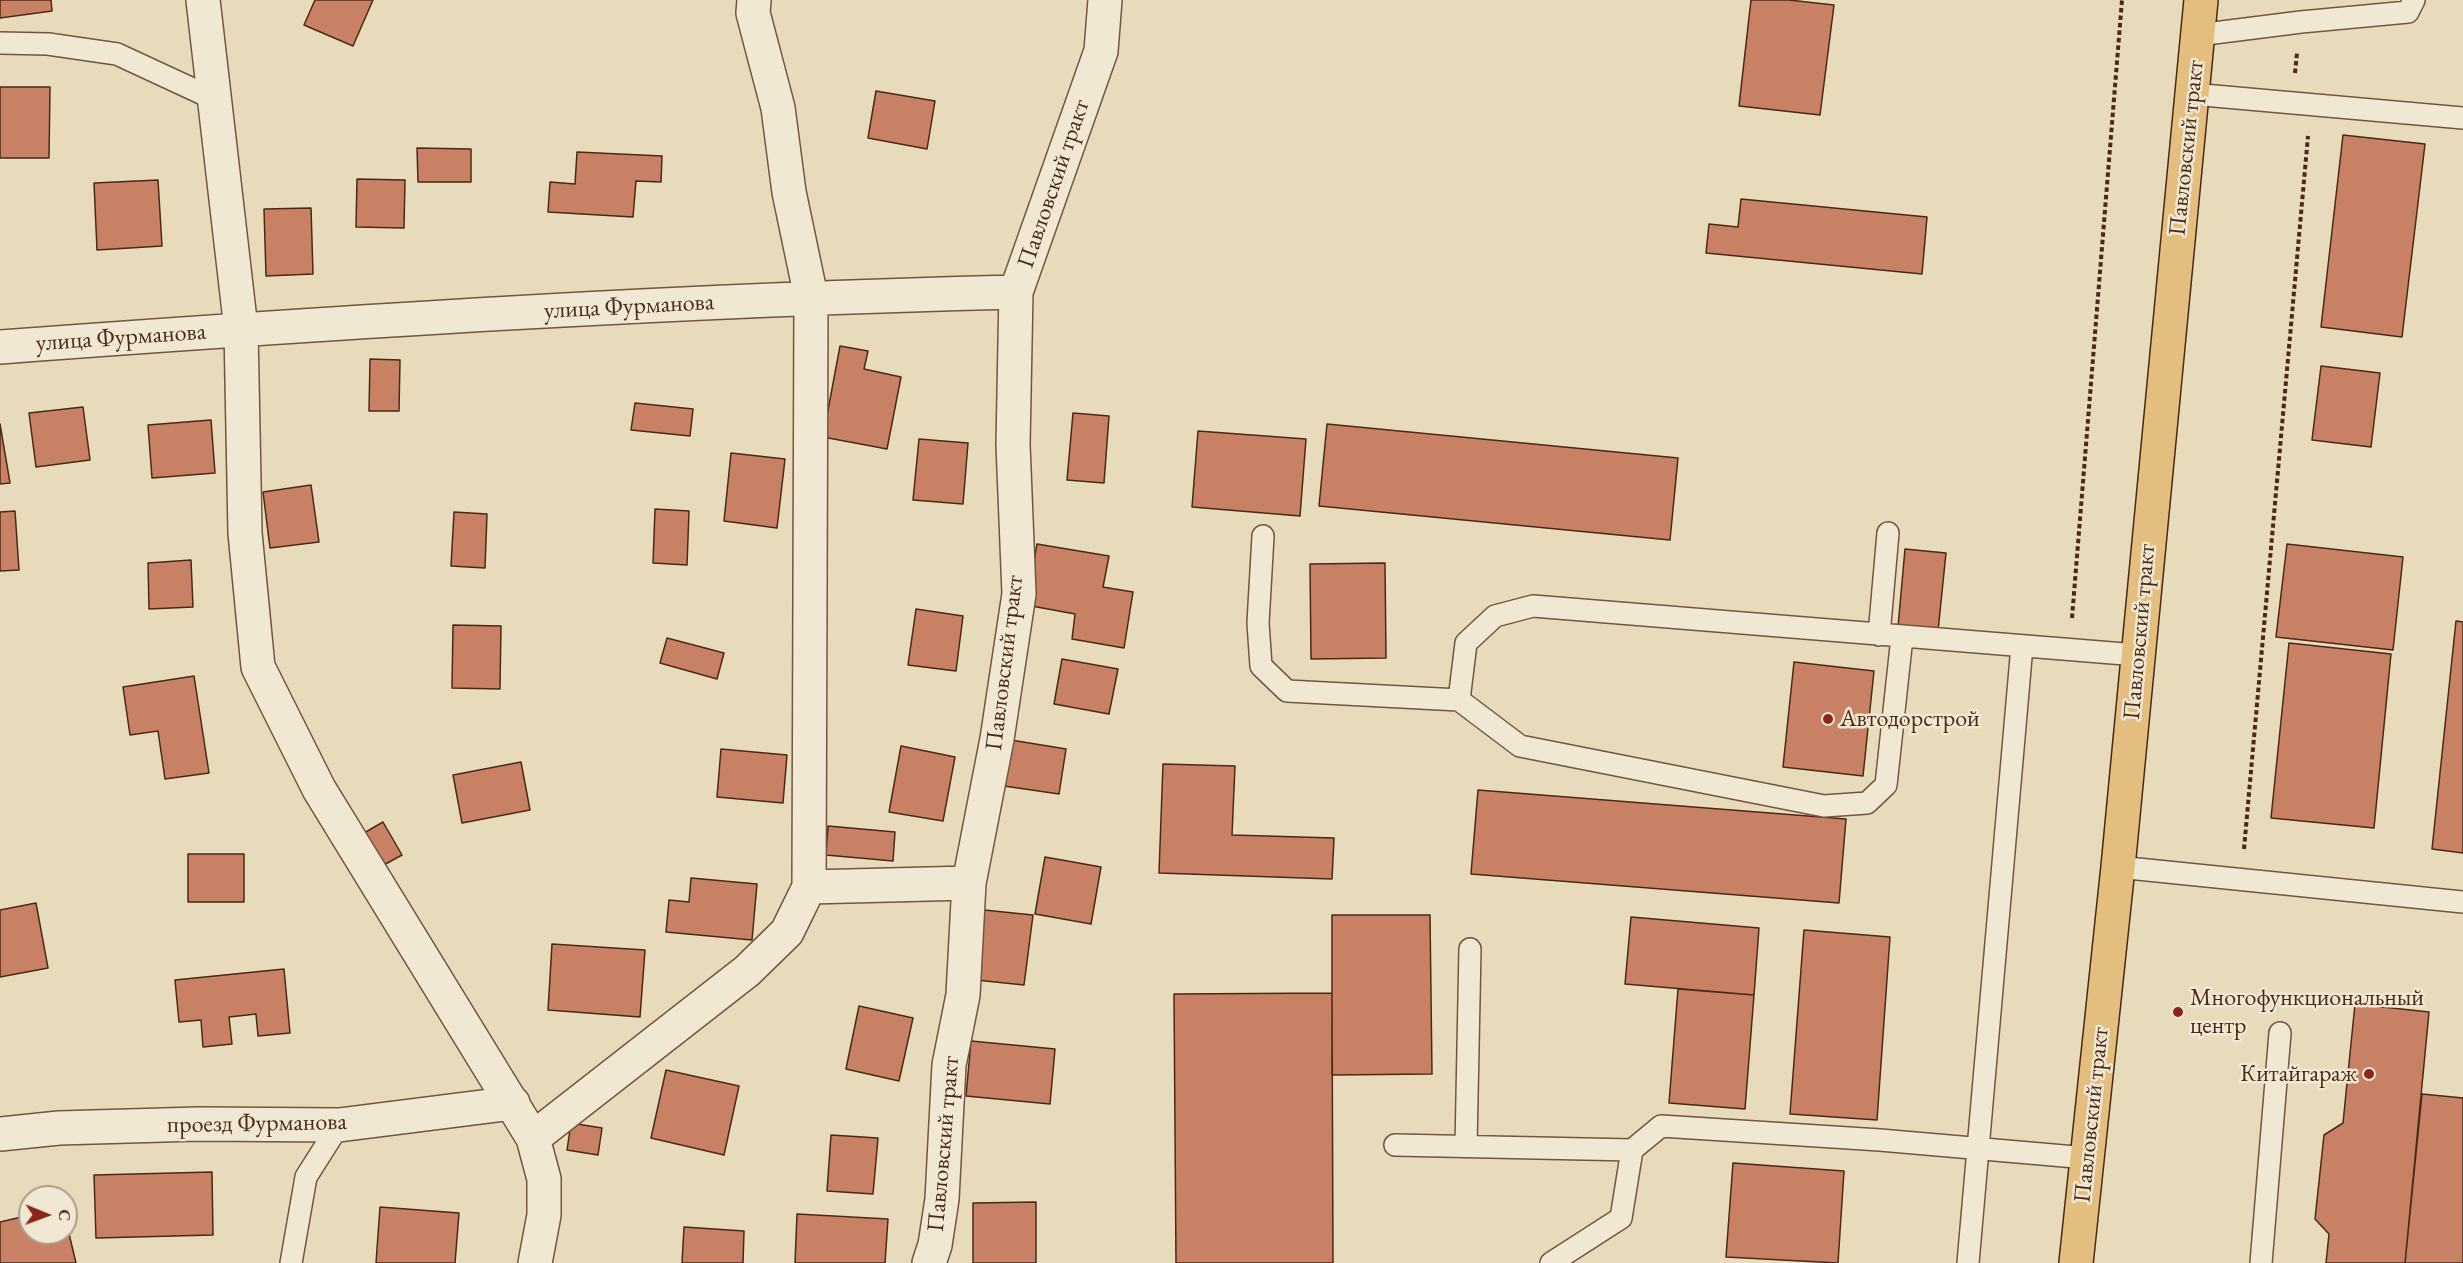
<!DOCTYPE html>
<meta charset="utf-8">
<style>
body{margin:0}
#map{position:relative;width:2463px;height:1263px;overflow:hidden;background:#e8dbbb;font-family:"EB Garamond",serif}
canvas{display:block}
.north{position:absolute;left:18px;top:1185px;width:60px;height:60px;box-sizing:border-box;background:#f0e8d3;border:2px solid #ae9c88;border-radius:50%;rotate:91deg;font-size:16px;font-weight:700;line-height:24px;text-align:center;color:#4a2917}
.north::after{content:'';display:block;margin:auto;width:21px;height:27px;background:#8f2418;clip-path:polygon(50% 0,100% 100%,50% 72%,0 100%)}
</style>
<div id="map">
<canvas width="2463" height="1263"></canvas>
<div class="north">С</div>
</div>
<script>
const g = document.querySelector('canvas').getContext('2d');
g.lineJoin = 'round';
function fill(path, color) {
  g.fillStyle = color;
  g.fill(path, 'evenodd');
}
function trace(path, color, width, dash) {
  g.strokeStyle = color;
  g.lineWidth = width;
  g.lineCap = dash ? 'butt' : 'round';
  g.setLineDash(dash || []);
  g.stroke(path);
}
function drawText(font, color, halo, rows, align = 'center') {
  g.font = font + ' "EB Garamond",serif';
  g.lineWidth = 5;
  g.setLineDash([]);
  g.textBaseline = 'middle';
  g.strokeStyle = halo;
  g.fillStyle = color;
  for (const [text, x, y, turn = 0] of rows) {
    g.save();
    g.translate(x, y);
    g.rotate((+turn || 0) * Math.PI / 180);
    g.textAlign = isNaN(turn) ? turn : align;
    if (halo) g.strokeText(text, 0, 0);
    g.fillText(text, 0, 0);
    g.restore();
  }
}
const building = new Path2D(`
 M 0,0 L 51,0 L 52,11 L 0,18 Z
 M 315,0 L 373,0 L 353,46 L 304,25 Z
 M 1751,0 L 1789,0 L 1834,5 L 1820,115 L 1739,106 Z
 M 0,87 L 50,87 L 49,158 L 0,158 Z
 M 876,91 L 935,101 L 927,149 L 868,138 Z
 M 2343,135 L 2425,144 L 2402,337 L 2321,327 Z
 M 417,148 L 471,149 L 471,182 L 418,182 Z
 M 577,152 L 662,156 L 661,182 L 636,181 L 633,217 L 548,212 L 550,182 L 575,184 Z
 M 357,179 L 405,180 L 404,228 L 356,227 Z
 M 158,180 L 162,246 L 97,250 L 94,183 Z
 M 1741,199 L 1927,217 L 1922,274 L 1706,253 L 1709,224 L 1738,227 Z
 M 311,208 L 313,274 L 266,276 L 264,209 Z
 M 840,346 L 868,351 L 864,369 L 901,377 L 887,449 L 823,437 Z
 M 370,359 L 400,360 L 399,411 L 369,411 Z
 M 2321,366 L 2380,373 L 2371,447 L 2312,440 Z
 M 635,403 L 693,409 L 690,436 L 631,430 Z
 M 83,407 L 90,460 L 36,467 L 29,413 Z
 M 1073,413 L 1109,416 L 1104,483 L 1067,480 Z
 M 211,420 L 215,473 L 152,478 L 148,425 Z
 M 0,424 L 10,483 L 0,484 Z
 M 1327,424 L 1678,458 L 1670,540 L 1319,506 Z
 M 1198,431 L 1306,439 L 1300,516 L 1192,507 Z
 M 919,439 L 968,443 L 963,504 L 913,500 Z
 M 731,453 L 785,459 L 777,528 L 724,521 Z
 M 311,485 L 319,542 L 270,548 L 263,492 Z
 M 655,509 L 689,511 L 687,565 L 653,563 Z
 M 15,511 L 19,570 L 0,571 L 0,512 Z
 M 454,512 L 487,514 L 485,568 L 451,566 Z
 M 1037,544 L 1109,556 L 1103,587 L 1133,592 L 1124,648 L 1072,639 L 1075,614 L 1026,605 Z
 M 2287,544 L 2403,557 L 2393,650 L 2276,637 Z
 M 1905,549 L 1946,553 L 1938,631 L 1898,627 Z
 M 191,560 L 193,607 L 149,609 L 148,563 Z
 M 1385,563 L 1386,658 L 1311,659 L 1310,564 Z
 M 916,609 L 963,616 L 956,671 L 908,665 Z
 M 2456,621 L 2463,622 L 2463,853 L 2432,849 Z
 M 453,625 L 501,626 L 500,689 L 452,688 Z
 M 667,638 L 724,653 L 717,679 L 660,663 Z
 M 2289,643 L 2391,654 L 2374,828 L 2271,818 Z
 M 1062,659 L 1118,669 L 1109,714 L 1054,704 Z
 M 1794,662 L 1874,671 L 1863,776 L 1783,767 Z
 M 194,676 L 209,773 L 165,779 L 158,731 L 130,735 L 123,687 Z
 M 1011,740 L 1066,749 L 1059,794 L 1004,786 Z
 M 901,746 L 955,757 L 943,821 L 889,812 Z
 M 721,749 L 787,755 L 783,803 L 717,797 Z
 M 521,762 L 530,810 L 462,823 L 453,775 Z
 M 1163,764 L 1235,766 L 1232,835 L 1334,838 L 1332,879 L 1159,873 Z
 M 1478,790 L 1846,819 L 1839,903 L 1471,874 Z
 M 383,822 L 402,855 L 382,866 L 364,833 Z
 M 828,826 L 895,832 L 893,861 L 826,855 Z
 M 188,854 L 244,854 L 244,902 L 188,902 Z
 M 1045,857 L 1101,867 L 1091,924 L 1035,914 Z
 M 691,878 L 757,884 L 752,940 L 666,932 L 669,900 L 689,902 Z
 M 36,903 L 48,968 L 0,977 L 0,910 Z
 M 984,910 L 1033,915 L 1024,985 L 976,980 Z
 M 1332,915 L 1430,915 L 1432,1074 L 1332,1075 Z
 M 1631,917 L 1759,928 L 1754,995 L 1625,984 Z
 M 1804,930 L 1890,937 L 1877,1120 L 1790,1114 Z
 M 552,944 L 645,950 L 640,1017 L 548,1010 Z
 M 284,969 L 290,1033 L 258,1036 L 256,1014 L 229,1017 L 232,1044 L 203,1047 L 201,1020 L 179,1022 L 175,980 Z
 M 1678,989 L 1754,995 L 1745,1109 L 1669,1103 Z
 M 1332,993 L 1333,1263 L 1176,1263 L 1174,994 Z
 M 2355,1004 L 2429,1012 L 2405,1263 L 2326,1263 L 2329,1234 L 2315,1219 L 2324,1135 L 2343,1123 Z
 M 859,1006 L 913,1018 L 899,1081 L 846,1069 Z
 M 971,1041 L 1055,1049 L 1050,1104 L 966,1096 Z
 M 666,1070 L 739,1086 L 724,1155 L 651,1138 Z
 M 2422,1094 L 2463,1098 L 2463,1263 L 2405,1263 Z
 M 571,1123 L 602,1128 L 598,1155 L 567,1150 Z
 M 831,1135 L 878,1138 L 873,1194 L 827,1191 Z
 M 1733,1163 L 1844,1171 L 1838,1263 L 1726,1257 Z
 M 212,1172 L 213,1235 L 96,1238 L 94,1175 Z
 M 1036,1202 L 1036,1263 L 973,1263 L 973,1203 Z
 M 380,1207 L 459,1213 L 455,1263 L 376,1263 Z
 M 797,1214 L 888,1219 L 885,1263 L 795,1263 Z
 M 30,1215 L 30,1233 L 66,1233 L 66,1221 L 76,1263 L 0,1263 L 0,1222 Z
 M 684,1227 L 744,1231 L 743,1263 L 682,1263 Z`);
const path = new Path2D(`
 M 2295,73 L 2297,53
 M 2072,618 L 2122,0
 M 2244,849 L 2308,136`);
const service = new Path2D(`
 M 2198,35 L 2301,22 L 2408,12 L 2414,0
 M 0,43 L 48,44 L 117,54 L 214,99
 M 2192,94 L 2463,118
 M 1263,536 L 1258,623 L 1261,666 L 1287,691 L 1459,700 L 1520,746 L 1824,806 L 1867,803 L 1886,785 L 1902,637
 M 1879,635 L 1888,533
 M 1459,700 L 1466,643 L 1495,616 L 1533,606 L 2137,655
 M 2118,867 L 2463,902
 M 1395,1145 L 1632,1150
 M 1466,1146 L 1470,949
 M 291,1263 L 306,1177 L 339,1125
 M 1551,1263 L 1621,1218 L 1632,1150 L 1661,1126 L 1880,1140 L 2087,1158
 M 1968,1263 L 2022,646
 M 2261,1263 L 2280,1033`);
const minor = new Path2D(`
 M 203,0 L 241,329 L 245,533 L 258,667 L 319,789 L 533,1138 L 544,1179 L 544,1215 L 535,1263
 M 0,347 C 338,322 677,300 1016,292
 M 809,887 L 969,883
 M 0,1134 L 59,1128 L 198,1124 L 339,1125 L 513,1103
 M 533,1138 L 747,971 L 787,932 L 809,887 L 811,297 L 789,192 L 778,108 L 753,13 L 754,0
 M 929,1263 L 935,1245 L 942,1199 L 949,1065 L 963,995 L 969,883 L 997,739 L 1019,594 L 1013,444 L 1016,292 L 1101,51 L 1105,0`);
const primary = new Path2D(`
 M 2076,1263 L 2118,867 L 2201,0`);
const markers = [
 [1828,719,6,"#8f2418"],
 [2178,1012,6,"#8f2418"],
 [2369,1074,6,"#8f2418"]
];
const streetNames = [
 ["Павловский тракт",2187,148,-84],
 ["Павловский тракт",1054,184,-71],
 ["улица Фурманова",629,307,-3],
 ["улица Фурманова",121,338,-4],
 ["Павловский тракт",2140,632,-85],
 ["Павловский тракт",1005,663,-83],
 ["Павловский тракт",2092,1115,-84],
 ["проезд Фурманова",257,1124,-1],
 ["Павловский тракт",944,1144,-85]
];
const poiNames = [
 ["Автодорстрой",1840,719],
 ["Многофункциональный",2190,998],
 ["центр",2190,1026],
 ["Китайгараж",2357,1074,"right"]
];
fill(building, '#c98166');
trace(building, '#4a2917', 1.5);
trace(service, '#725640', 24);
trace(minor, '#725640', 36);
trace(primary, '#4a2917', 36);
trace(path, '#4a2917', 4, [4.5, 3]);
trace(service, '#f0e8d3', 21);
trace(minor, '#f0e8d3', 33);
trace(primary, '#e4be7e', 33);
for (const [x, y, r, color] of markers) {
  const dot = new Path2D();
  dot.arc(x, y, r, 0, 2 * Math.PI);
  g.fillStyle = color;
  g.fill(dot);
  trace(dot, '#f0e8d3', 2);
}
drawText('24px', '#4a2917', '#f0e8d3', streetNames);
drawText('24px', '#4a2917', '#f0e8d3', poiNames, 'left');
</script>
